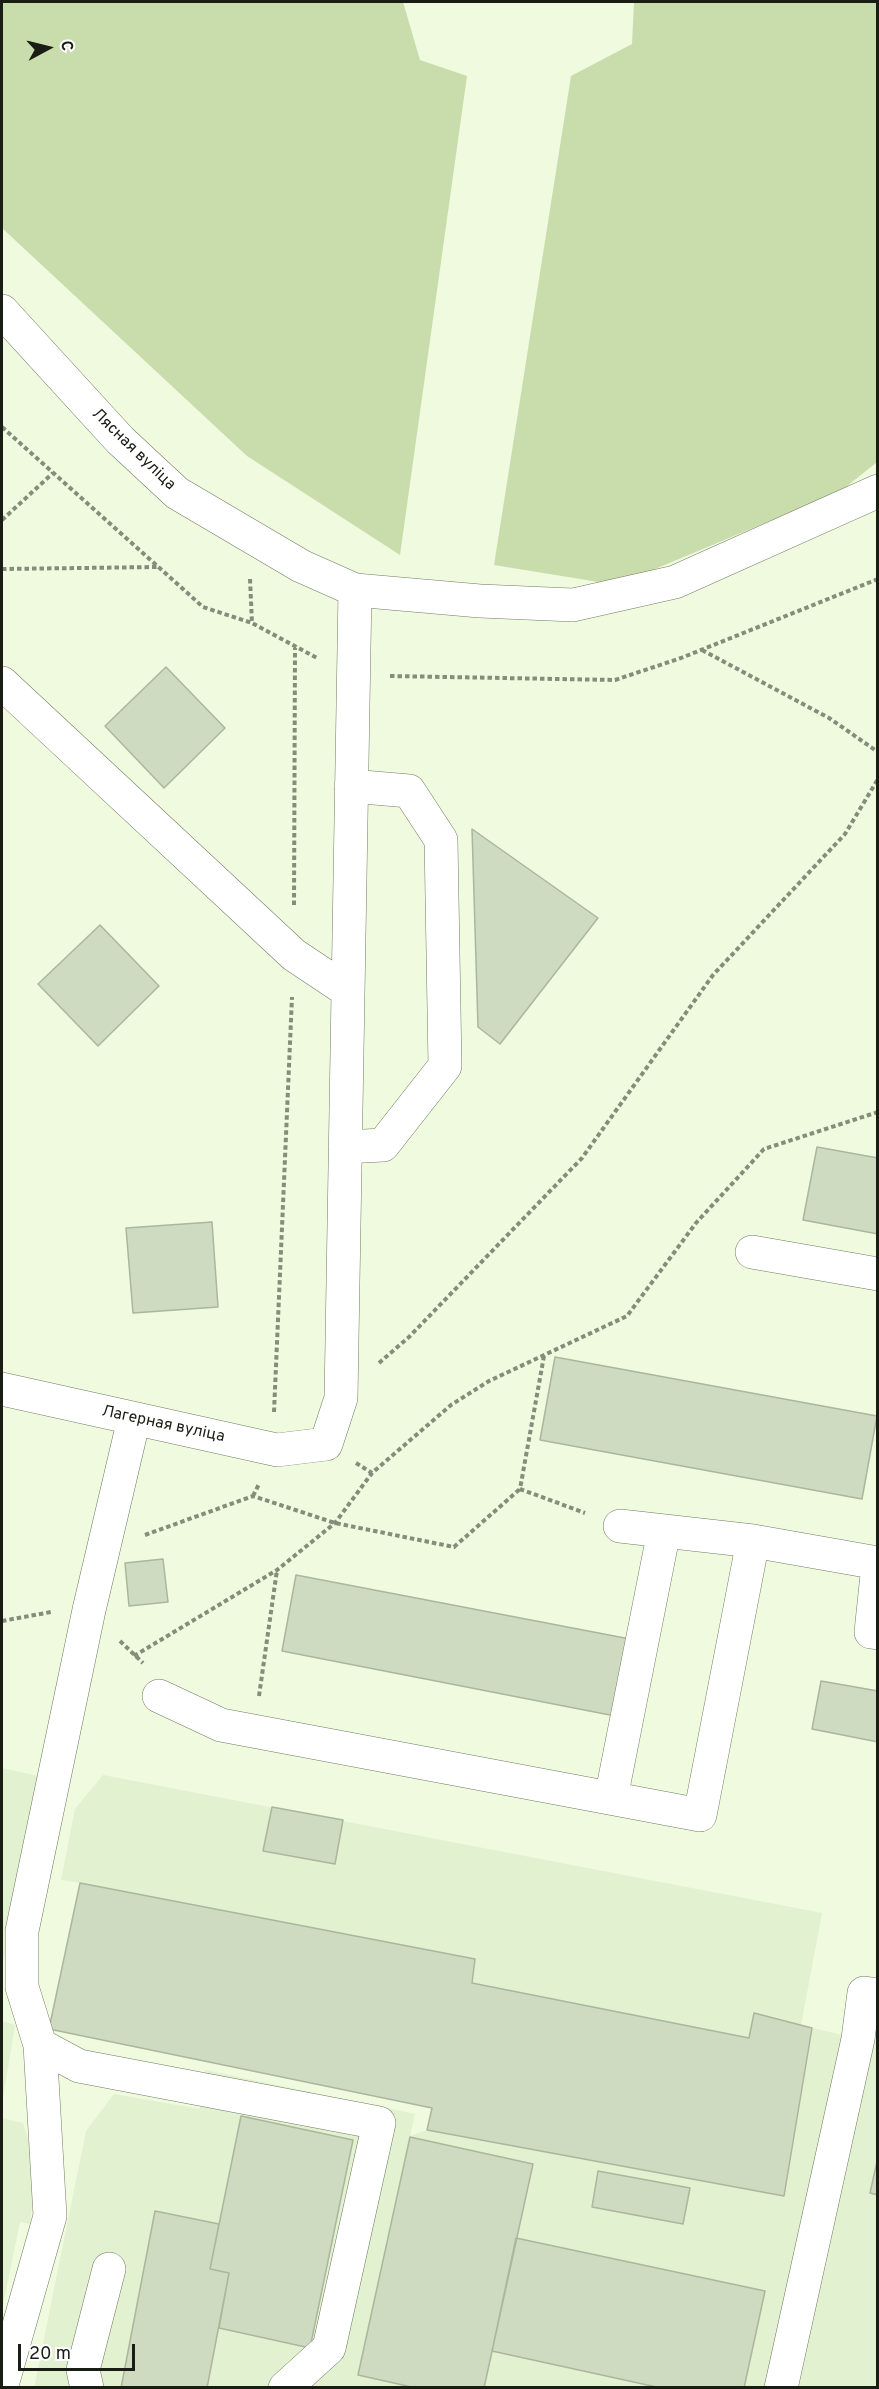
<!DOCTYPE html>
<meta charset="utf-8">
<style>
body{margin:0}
#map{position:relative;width:879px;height:2389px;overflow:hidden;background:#effadf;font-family:Overpass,sans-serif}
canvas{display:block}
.frame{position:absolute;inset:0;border:3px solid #191d13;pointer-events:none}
.north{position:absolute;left:18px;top:18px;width:60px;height:60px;-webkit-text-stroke:4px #fff;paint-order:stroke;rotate:83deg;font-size:16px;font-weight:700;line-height:24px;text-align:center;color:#191d13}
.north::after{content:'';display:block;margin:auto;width:21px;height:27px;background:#191d13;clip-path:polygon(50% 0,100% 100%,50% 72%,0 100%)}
.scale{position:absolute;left:18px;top:2344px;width:117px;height:27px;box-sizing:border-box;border:3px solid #191d13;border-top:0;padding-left:8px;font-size:18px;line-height:21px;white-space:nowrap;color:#191d13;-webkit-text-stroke:4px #fff;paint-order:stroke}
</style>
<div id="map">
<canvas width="879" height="2389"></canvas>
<div class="frame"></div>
<div class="north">С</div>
<div class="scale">20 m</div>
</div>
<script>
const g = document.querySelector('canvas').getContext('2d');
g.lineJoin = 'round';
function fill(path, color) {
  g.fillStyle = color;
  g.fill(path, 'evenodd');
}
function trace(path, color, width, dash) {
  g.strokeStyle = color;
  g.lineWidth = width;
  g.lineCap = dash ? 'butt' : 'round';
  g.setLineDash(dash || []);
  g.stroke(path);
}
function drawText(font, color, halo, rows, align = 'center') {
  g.font = font + ' Overpass,sans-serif';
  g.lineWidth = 6;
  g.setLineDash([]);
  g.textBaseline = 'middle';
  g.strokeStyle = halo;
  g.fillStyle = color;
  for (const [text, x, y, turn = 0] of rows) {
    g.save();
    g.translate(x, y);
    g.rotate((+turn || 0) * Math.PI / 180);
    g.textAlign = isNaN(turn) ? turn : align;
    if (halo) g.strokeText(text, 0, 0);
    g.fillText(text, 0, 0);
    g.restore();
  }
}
const built = new Path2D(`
 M 2,1768 L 39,1776 L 2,1968 Z
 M 103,1775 L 822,1913 L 801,2025 L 858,2039 L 877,2039 L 877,2387 L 34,2388 L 86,2131 L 114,2094 L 200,2109 L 205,2070 L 415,2114 L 410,2136 L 427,2130 L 432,2108 L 80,1883 L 61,1880 L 75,1809 Z
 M 2,2021 L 15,2025 L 2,2104 Z
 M 2,2118 L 23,2123 L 36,2166 L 30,2224 L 20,2222 L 2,2310 Z`);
const green = new Path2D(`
 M 2,2 L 403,2 L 420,60 L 467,76 L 400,555 L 247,456 L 2,228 Z
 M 634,2 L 877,2 L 877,462 L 841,491 L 617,585 L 494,565 L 571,76 L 632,44 Z`);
const building = new Path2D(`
 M 166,667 L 225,728 L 164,788 L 105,726 Z
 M 472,829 L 598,918 L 500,1044 L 478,1027 Z
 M 100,925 L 159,986 L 98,1046 L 38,984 Z
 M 817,1147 L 878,1158 L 878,1234 L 803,1220 Z
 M 212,1222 L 218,1307 L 133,1313 L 126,1228 Z
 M 555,1357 L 877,1416 L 862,1499 L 540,1440 Z
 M 163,1559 L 168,1602 L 129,1606 L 125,1563 Z
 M 296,1575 L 630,1639 L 615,1716 L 282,1651 Z
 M 821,1681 L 878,1691 L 878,1742 L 812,1729 Z
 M 272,1807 L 343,1820 L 335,1864 L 263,1851 Z
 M 80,1883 L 475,1959 L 472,1983 L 749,2038 L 754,2013 L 812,2028 L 784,2196 L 427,2130 L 432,2108 L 49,2029 Z
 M 241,2116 L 353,2140 L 310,2348 L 219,2328 L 229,2273 L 210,2269 Z
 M 410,2137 L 533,2164 L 484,2388 L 416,2388 L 358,2375 Z
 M 878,2157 L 878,2195 L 870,2193 Z
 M 598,2171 L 690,2188 L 683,2224 L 592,2207 Z
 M 155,2211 L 219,2224 L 210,2269 L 229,2273 L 207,2388 L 121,2388 Z
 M 516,2238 L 765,2291 L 744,2388 L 661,2388 L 492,2351 Z`);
const path = new Path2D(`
 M 2,427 L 203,607 L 252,623
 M 2,520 L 53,473
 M 2,569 L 158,567
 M 250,579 L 252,623 L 317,658
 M 702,650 L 829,718 L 878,752
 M 390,676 L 615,680 L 681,658 L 878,579
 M 294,905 L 295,648
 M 544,1356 L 520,1489 L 585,1513
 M 379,1363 L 409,1337 L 582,1158 L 713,975 L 845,834 L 878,779
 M 274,1412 L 292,997
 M 356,1463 L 372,1473 L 451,1405 L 489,1381 L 627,1316 L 696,1223 L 764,1149 L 878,1112
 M 253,1496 L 259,1484
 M 145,1535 L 253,1496 L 335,1523 L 454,1547 L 520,1489
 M 2,1621 L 51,1612
 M 120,1641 L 143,1663
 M 134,1656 L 277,1570 L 335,1523 L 372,1473
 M 259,1696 L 277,1570`);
const minor = new Path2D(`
 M 2,311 L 120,440 L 177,493 L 301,566 L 355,590 L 480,601 L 573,605 L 675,582 L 878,491
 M 2,683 L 294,955 L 348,991
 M 345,1147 L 383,1145 L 445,1066 L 441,840 L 409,791 L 351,786
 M 752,1252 L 878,1274
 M 2,1389 L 277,1450 L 326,1444 L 341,1398 L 355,590
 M 620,1526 L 753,1541 L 878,1563
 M 878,1565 L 871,1632 L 878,1633
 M 159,1696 L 221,1725 L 700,1815 L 753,1541
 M 611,1798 L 664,1531
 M 40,2045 L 79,2066 L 379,2123 L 329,2348 L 285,2388
 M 2,2385 L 50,2216 L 40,2045 L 22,1987 L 22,1931 L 89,1610 L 134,1419
 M 87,2388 L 83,2370 L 109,2269
 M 781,2388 L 858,2039 L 864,1993 L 878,1995`);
const streetNames = [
 ["Лясная вуліца",133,450,44],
 ["Лагерная вуліца",163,1425,12]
];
fill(built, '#e2f1cf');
fill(green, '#c9ddac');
fill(building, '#cfdbc0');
trace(building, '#abb69c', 1.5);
trace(minor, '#717b63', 34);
trace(path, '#858d7a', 4, [4.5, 3]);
trace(minor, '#fff', 33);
drawText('16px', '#191d13', '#fff', streetNames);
</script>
